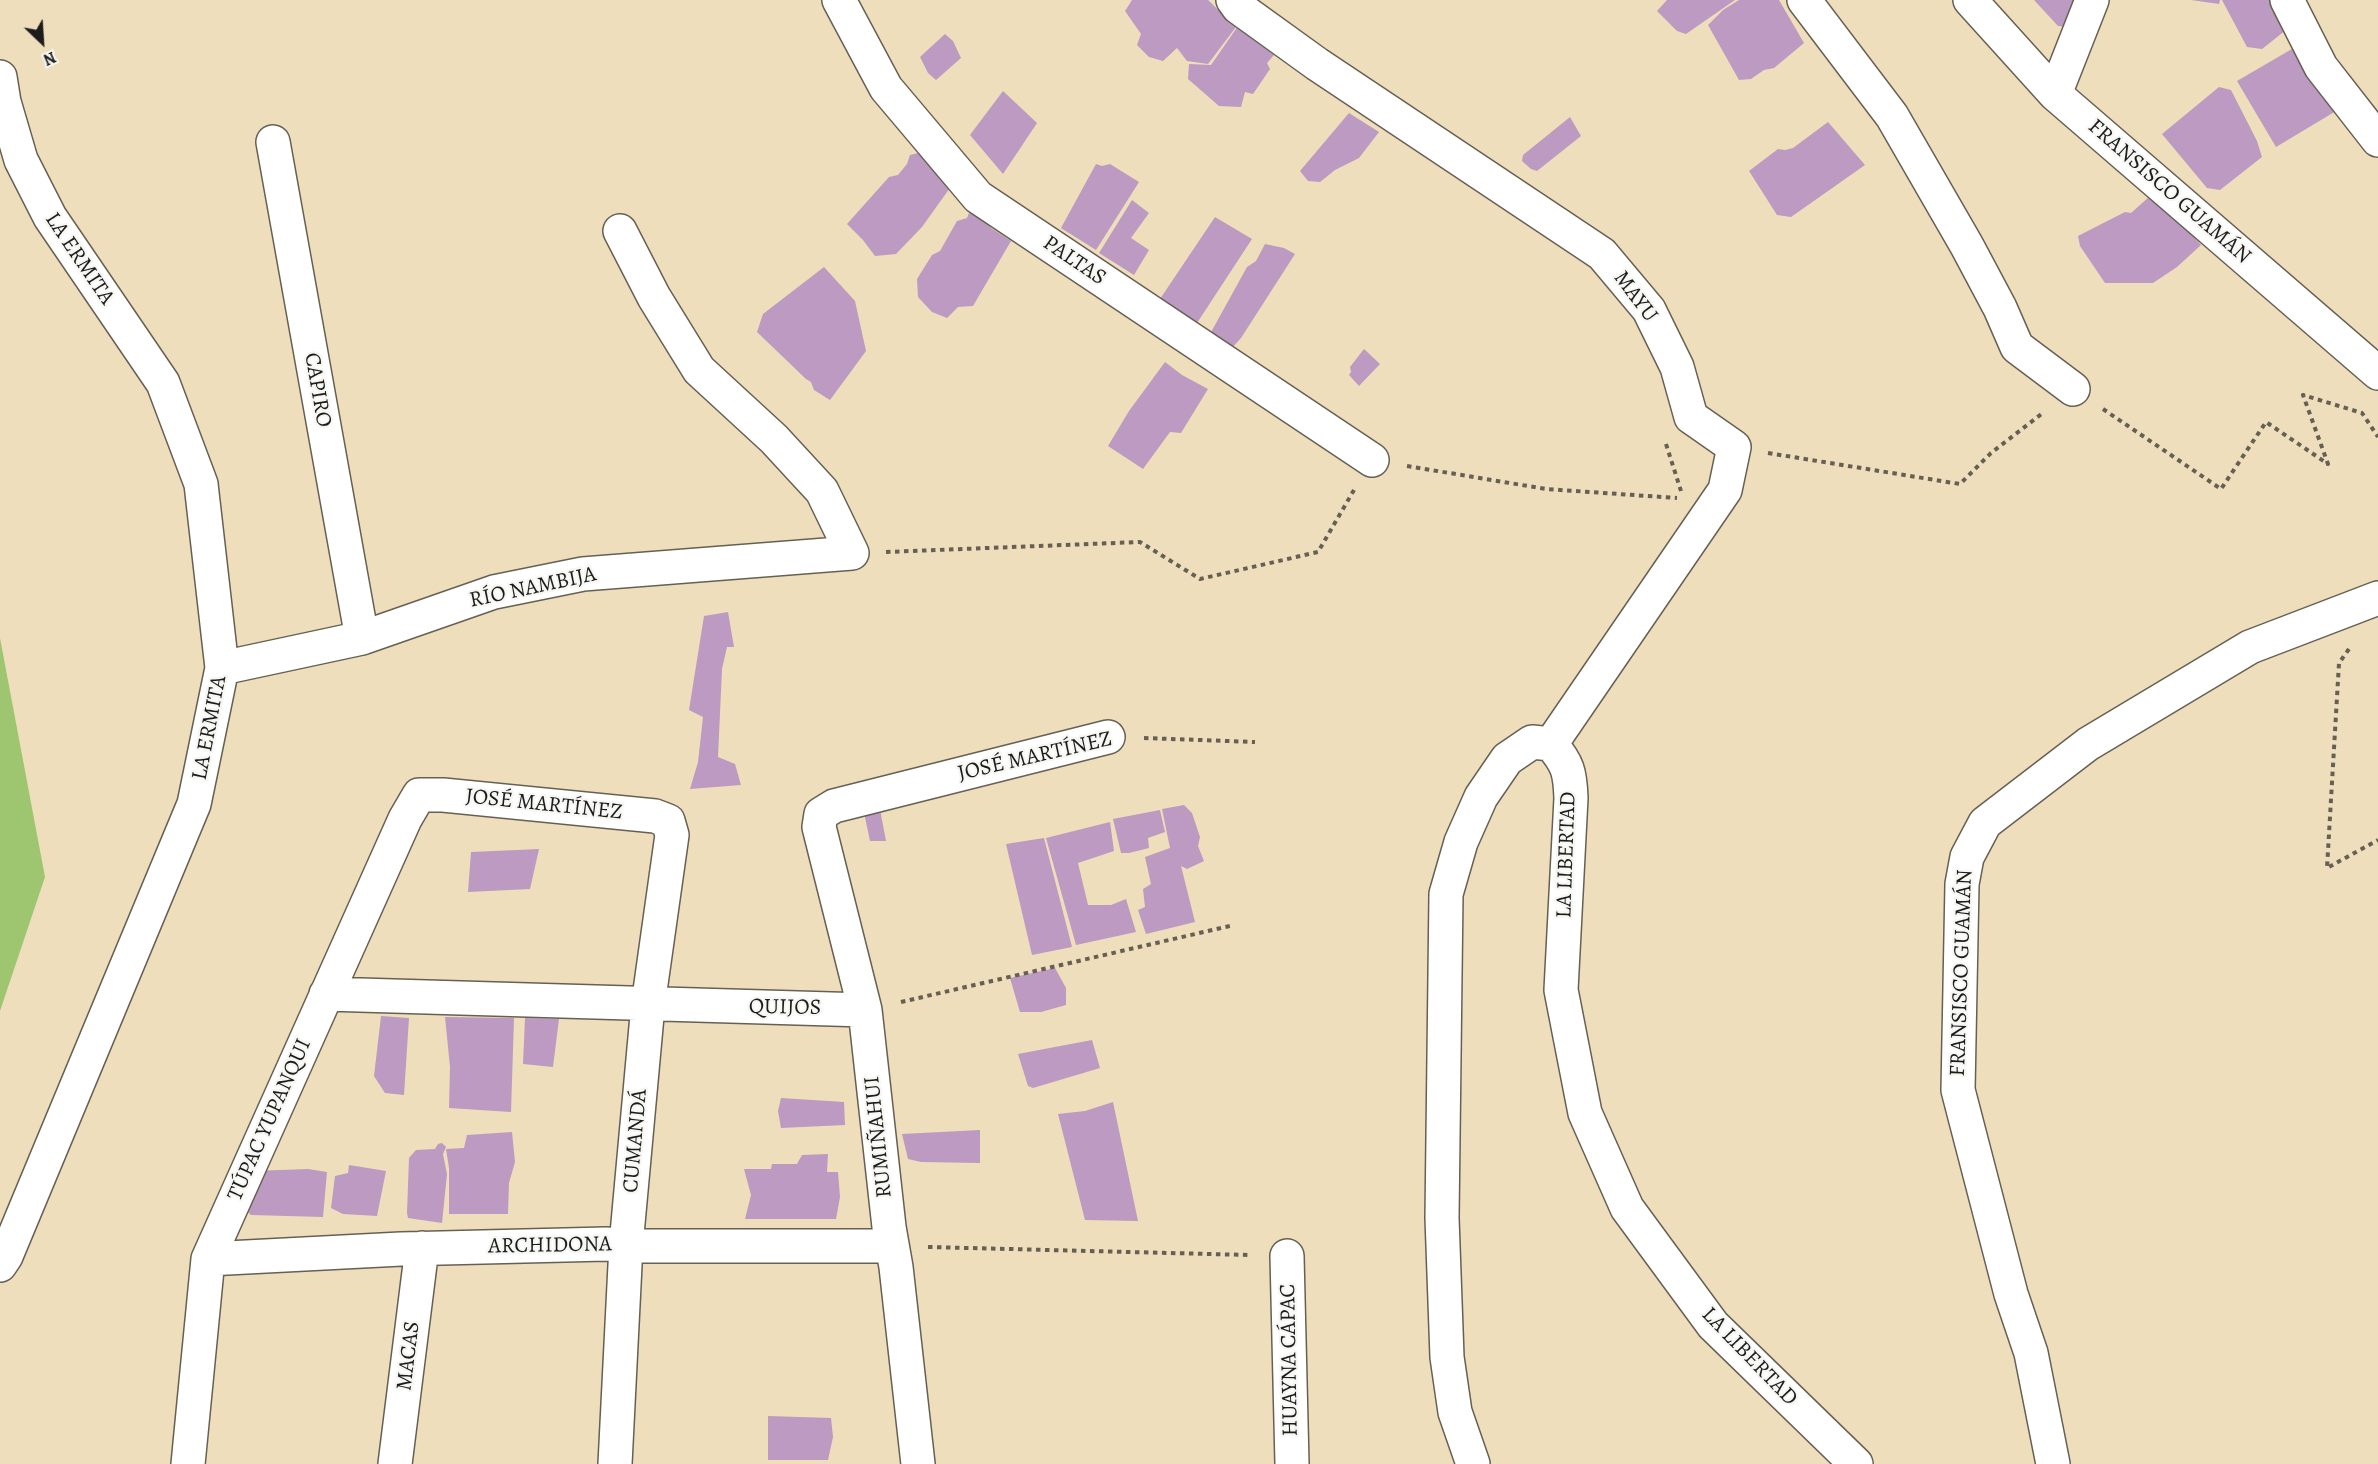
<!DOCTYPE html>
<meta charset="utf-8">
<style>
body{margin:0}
#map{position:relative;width:2378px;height:1464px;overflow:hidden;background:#eedebc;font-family:Alegreya,serif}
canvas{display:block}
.north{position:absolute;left:12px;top:12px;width:60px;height:60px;-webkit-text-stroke:4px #f6f6f2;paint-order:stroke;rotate:155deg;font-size:16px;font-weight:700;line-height:24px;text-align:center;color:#1c1c1c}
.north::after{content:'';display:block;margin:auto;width:21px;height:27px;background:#1c1c1c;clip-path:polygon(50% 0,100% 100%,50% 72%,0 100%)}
</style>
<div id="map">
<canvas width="2378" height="1464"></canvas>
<div class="north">N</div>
</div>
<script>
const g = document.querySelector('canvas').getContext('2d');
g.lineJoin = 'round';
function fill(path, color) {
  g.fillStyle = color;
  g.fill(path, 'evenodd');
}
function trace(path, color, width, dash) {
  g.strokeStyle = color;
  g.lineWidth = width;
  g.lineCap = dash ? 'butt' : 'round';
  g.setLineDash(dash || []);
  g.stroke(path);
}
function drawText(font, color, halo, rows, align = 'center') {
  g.font = font + ' Alegreya,serif';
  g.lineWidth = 4.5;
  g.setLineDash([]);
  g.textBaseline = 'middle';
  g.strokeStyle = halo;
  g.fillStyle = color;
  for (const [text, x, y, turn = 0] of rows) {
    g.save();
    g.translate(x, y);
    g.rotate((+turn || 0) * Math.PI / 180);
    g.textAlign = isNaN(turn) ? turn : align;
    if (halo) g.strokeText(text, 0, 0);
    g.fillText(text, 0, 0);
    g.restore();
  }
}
const green = new Path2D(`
 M 0,638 L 45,877 L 0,1011 Z`);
const building = new Path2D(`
 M 1132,0 L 1208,0 L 1236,27 L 1208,64 L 1187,61 L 1177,48 L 1163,61 L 1149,57 L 1137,45 L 1141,34 L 1125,11 Z
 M 1667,0 L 1735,0 L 1686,34 L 1677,31 L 1657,11 Z
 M 1739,0 L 1779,0 L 1804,43 L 1774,68 L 1764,70 L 1751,79 L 1739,80 L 1708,25 L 1723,10 Z
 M 2034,0 L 2090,0 L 2072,27 L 2058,26 Z
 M 2191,0 L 2220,0 L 2219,4 Z
 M 2222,0 L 2277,0 L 2291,26 L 2262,49 L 2247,47 Z
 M 1238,26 L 1274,55 L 1267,63 L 1270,69 L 1253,94 L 1245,92 L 1241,107 L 1219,106 L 1188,79 L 1189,64 L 1211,65 Z
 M 945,34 L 953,41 L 961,58 L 936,80 L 928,73 L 920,57 Z
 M 2297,46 L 2336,111 L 2276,147 L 2237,81 Z
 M 2219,87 L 2231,90 L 2257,141 L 2262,157 L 2220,190 L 2207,188 L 2162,134 Z
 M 1003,91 L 1037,123 L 1003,174 L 970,135 Z
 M 1349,113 L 1379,132 L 1359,158 L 1335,170 L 1320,182 L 1308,181 L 1300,171 Z
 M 1570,117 L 1581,136 L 1537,171 L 1531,169 L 1522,161 L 1523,155 Z
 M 1828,122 L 1865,165 L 1791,217 L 1777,215 L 1749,171 L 1778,149 L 1785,150 L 1793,148 Z
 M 926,151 L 952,185 L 922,227 L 896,254 L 875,256 L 863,240 L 847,224 L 889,177 L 898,175 L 907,164 L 910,155 Z
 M 1096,164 L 1102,166 L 1110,164 L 1139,182 L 1096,250 L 1061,228 Z
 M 2149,197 L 2158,198 L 2201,245 L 2177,267 L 2153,283 L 2105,283 L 2080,246 L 2078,236 L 2125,212 L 2131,213 Z
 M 1132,200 L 1149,213 L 1131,238 L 1149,250 L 1134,275 L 1099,253 Z
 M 969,213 L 980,215 L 991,228 L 1011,241 L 973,306 L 958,307 L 947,318 L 932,312 L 918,297 L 917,279 L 932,255 L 940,251 L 957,221 L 967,218 Z
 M 1215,217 L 1252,239 L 1197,323 L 1160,299 Z
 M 1265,244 L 1284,248 L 1295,254 L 1241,338 L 1232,348 L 1210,334 L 1247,267 L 1256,261 Z
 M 824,267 L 855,301 L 866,351 L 830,400 L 814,390 L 811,382 L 806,379 L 757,332 L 763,314 Z
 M 1364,349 L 1380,364 L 1359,386 L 1349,375 L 1351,372 L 1350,367 Z
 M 1165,362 L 1182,375 L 1208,389 L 1181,433 L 1170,432 L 1143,469 L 1108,446 L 1129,411 Z
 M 728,612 L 734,647 L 727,647 L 722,669 L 718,757 L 735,764 L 741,785 L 690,789 L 698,762 L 703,717 L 689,710 L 704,616 Z
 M 878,799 L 886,841 L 870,841 L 862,803 Z
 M 1184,805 L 1192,813 L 1200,837 L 1198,846 L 1204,861 L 1187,869 L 1181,866 L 1195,922 L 1146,934 L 1138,910 L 1145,907 L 1143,889 L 1151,884 L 1145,857 L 1170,848 L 1162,809 Z
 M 1160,810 L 1165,832 L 1148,838 L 1149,848 L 1129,853 L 1121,853 L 1113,819 Z
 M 1110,822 L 1114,851 L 1078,863 L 1088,905 L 1111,905 L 1126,899 L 1136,932 L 1076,945 L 1046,838 Z
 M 1044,838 L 1072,947 L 1032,955 L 1006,844 Z
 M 539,849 L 530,889 L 468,892 L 471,852 Z
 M 1055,968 L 1066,988 L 1066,1005 L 1041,1012 L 1020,1012 L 1010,978 Z
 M 381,1016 L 409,1018 L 404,1095 L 385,1093 L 374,1076 Z
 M 445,1017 L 514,1018 L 511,1112 L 449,1108 L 450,1067 Z
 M 525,1018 L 559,1019 L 553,1067 L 523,1064 Z
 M 1092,1040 L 1100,1068 L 1033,1088 L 1028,1086 L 1018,1054 Z
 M 781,1098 L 844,1102 L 845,1125 L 781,1128 L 778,1111 Z
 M 1113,1102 L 1138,1221 L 1085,1220 L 1058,1114 L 1085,1111 Z
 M 980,1130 L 980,1163 L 921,1162 L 908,1159 L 902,1134 Z
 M 512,1132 L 515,1162 L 509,1183 L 508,1214 L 449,1214 L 449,1168 L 446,1149 L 464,1148 L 467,1135 Z
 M 442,1143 L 446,1147 L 443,1154 L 447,1174 L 442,1223 L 408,1218 L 407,1213 L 409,1158 L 416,1150 L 435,1149 L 438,1144 Z
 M 828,1154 L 827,1172 L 838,1172 L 840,1197 L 836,1219 L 745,1219 L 751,1195 L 744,1169 L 771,1169 L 772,1164 L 797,1164 L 802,1155 Z
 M 349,1165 L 386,1171 L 377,1216 L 343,1214 L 331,1208 L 335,1176 L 348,1173 Z
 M 308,1169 L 327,1172 L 323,1217 L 251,1215 L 239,1203 L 252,1171 Z
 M 768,1416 L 831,1418 L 833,1437 L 828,1460 L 768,1460 Z`);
const path = new Path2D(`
 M 2103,409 L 2221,489 L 2266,422 L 2328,464 L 2303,395 L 2362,413 L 2378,437
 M 1666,444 L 1681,491
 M 1768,453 L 1960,484 L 1991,453 L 2044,412
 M 1407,466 L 1546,489 L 1677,498
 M 886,552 L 1140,542 L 1200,579 L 1318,552 L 1354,490
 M 2349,649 L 2339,663 L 2327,868 L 2378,840
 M 1144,738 L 1255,742
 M 901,1002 L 1234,925
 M 928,1247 L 1250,1255`);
const minor = new Path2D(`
 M 839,0 L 886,88 L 978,197 L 1372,460
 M 1233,0 L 1238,7 L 1317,64 L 1602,254 L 1649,310 L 1677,367 L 1691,417 L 1734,447 L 1725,490 L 1551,744
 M 1804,0 L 1892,116 L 1967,246 L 2000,308 L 2017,347 L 2073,389
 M 1970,0 L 2055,94 L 2378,373
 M 2287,0 L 2321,67 L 2378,140
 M 0,77 L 4,102 L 21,160 L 50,217 L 163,383 L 201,484 L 222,668 L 194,804 L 6,1256 L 0,1265
 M 2055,94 L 2092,0
 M 273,142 L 362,638
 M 222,668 L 362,638 L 494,592 L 583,574 L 852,553 L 822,491 L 774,439 L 699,370 L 654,297 L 620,231
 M 326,994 L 865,1010
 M 1287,1256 L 1292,1464
 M 208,1259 L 401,1249 L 606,1244 L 640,1246 L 892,1246
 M 188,1464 L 208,1259 L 405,819 L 419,795 L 443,795 L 655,816 L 668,821 L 672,835 L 648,1005 L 626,1245 L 615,1464
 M 395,1464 L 422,1248
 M 918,1464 L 896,1267 L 889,1227 L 865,1010 L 819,827 L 821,814 L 834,806 L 1108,737
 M 1473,1464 L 1455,1412 L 1447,1357 L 1442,1218 L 1446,894 L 1461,842 L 1481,797 L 1507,759 L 1532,742 L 1551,744 C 1568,764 1570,772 1571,798 L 1561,990 L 1585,1113 L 1627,1208 L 1713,1325 L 1856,1464
 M 2053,1464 L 2031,1353 L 2011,1294 L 1958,1090 L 1962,884 L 1967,857 L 1985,823 L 2088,744 L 2250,647 L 2378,598`);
const streetNames = [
 ["FRANSISCO GUAMÁN",2169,192,41],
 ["LA ERMITA",79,259,56],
 ["PALTAS",1074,261,34],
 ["MAYU",1635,297,53],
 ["CAPIRO",317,390,80],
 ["RÍO NAMBIJA",533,588,-12],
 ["LA ERMITA",210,728,-79],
 ["JOSÉ MARTÍNEZ",1035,757,-13],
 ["JOSÉ MARTÍNEZ",544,805,6],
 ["LA LIBERTAD",1567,855,-88],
 ["FRANSISCO GUAMÁN",1962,973,-88],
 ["QUIJOS",785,1008,1],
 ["TÚPAC YUPANQUI",270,1120,-66],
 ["RUMIÑAHUI",879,1137,-96],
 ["CUMANDÁ",636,1141,-85],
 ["ARCHIDONA",550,1246,-1],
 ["MACAS",409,1356,-83],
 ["LA LIBERTAD",1749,1357,46],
 ["HUAYNA CÁPAC",1290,1360,-91]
];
fill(green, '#9ec671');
fill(building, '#bc9ac1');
trace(minor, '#666054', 36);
trace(path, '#666054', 4, [4.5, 4.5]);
trace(minor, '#fff', 33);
drawText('22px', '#1c1c1c', '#f6f6f2', streetNames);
</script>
